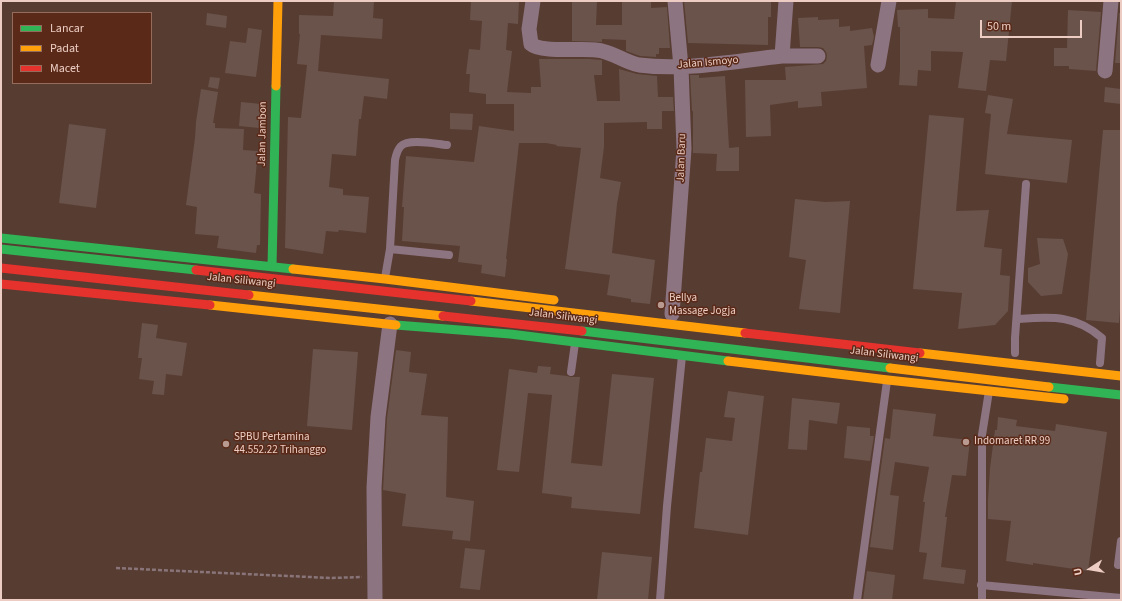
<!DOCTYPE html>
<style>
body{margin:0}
#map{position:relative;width:1122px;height:601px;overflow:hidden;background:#573c32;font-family:"Source Sans 3",sans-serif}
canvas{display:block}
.frame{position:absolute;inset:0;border:2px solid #edcdc3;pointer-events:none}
.legend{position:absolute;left:12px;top:12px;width:140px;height:72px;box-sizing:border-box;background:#5a2918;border:1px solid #956b5c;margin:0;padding:5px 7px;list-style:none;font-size:12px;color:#edcdc3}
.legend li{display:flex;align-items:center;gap:8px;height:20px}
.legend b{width:20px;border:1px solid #956b5c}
.north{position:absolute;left:1070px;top:549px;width:40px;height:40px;-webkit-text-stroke:3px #5a2918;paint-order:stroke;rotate:258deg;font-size:11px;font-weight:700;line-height:16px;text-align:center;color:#edcdc3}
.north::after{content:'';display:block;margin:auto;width:14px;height:18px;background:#edcdc3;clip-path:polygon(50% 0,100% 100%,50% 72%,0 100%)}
.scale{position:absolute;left:980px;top:20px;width:102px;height:18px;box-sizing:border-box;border:2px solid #edcdc3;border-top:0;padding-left:5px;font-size:12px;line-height:14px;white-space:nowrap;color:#edcdc3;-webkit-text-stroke:3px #5a2918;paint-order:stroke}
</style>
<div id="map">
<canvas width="1122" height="601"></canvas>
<div class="frame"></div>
<ul class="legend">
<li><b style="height:5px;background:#30b455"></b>Lancar</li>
<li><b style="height:5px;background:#ff9f0a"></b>Padat</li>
<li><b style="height:5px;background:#e5322d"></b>Macet</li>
</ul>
<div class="north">U</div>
<div class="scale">50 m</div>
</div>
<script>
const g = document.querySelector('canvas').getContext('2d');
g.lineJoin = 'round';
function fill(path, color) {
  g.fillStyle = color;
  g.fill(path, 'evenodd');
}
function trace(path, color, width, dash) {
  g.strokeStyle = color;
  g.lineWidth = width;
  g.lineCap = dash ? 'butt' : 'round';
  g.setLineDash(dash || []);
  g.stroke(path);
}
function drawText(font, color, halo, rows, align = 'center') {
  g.font = font + ' "Source Sans 3",sans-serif';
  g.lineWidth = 3;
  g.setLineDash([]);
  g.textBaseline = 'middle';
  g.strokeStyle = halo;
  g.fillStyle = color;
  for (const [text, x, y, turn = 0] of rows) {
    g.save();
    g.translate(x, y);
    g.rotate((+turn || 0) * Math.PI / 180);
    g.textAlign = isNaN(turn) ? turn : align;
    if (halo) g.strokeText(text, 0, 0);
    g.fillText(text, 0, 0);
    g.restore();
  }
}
const building = new Path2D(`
 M 334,1 L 374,1 L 373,18 L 383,19 L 382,39 L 321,35 L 318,71 L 389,79 L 387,99 L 364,96 L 361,119 L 359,119 L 356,156 L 332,154 L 329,187 L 343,189 L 343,195 L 369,197 L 366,233 L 339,230 L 338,232 L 326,231 L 323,254 L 285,248 L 288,117 L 301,118 L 307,65 L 297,64 L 300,34 L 299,34 L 299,15 L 333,16 Z
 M 471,1 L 519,1 L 518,24 L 508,23 L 506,50 L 512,51 L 507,92 L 531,93 L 531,87 L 541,87 L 539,59 L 589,59 L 602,60 L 602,75 L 594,75 L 597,101 L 620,101 L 619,69 L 637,74 L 657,76 L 658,97 L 673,97 L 674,111 L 662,111 L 662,129 L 647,129 L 647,122 L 604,123 L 604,147 L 600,178 L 621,182 L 617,204 L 612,253 L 655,260 L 650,304 L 631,302 L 631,299 L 607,295 L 610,275 L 565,269 L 581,148 L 556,146 L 557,145 L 546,143 L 519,143 L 506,259 L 507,259 L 505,277 L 481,273 L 482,265 L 458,262 L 460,246 L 402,241 L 404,207 L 402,207 L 406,156 L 474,162 L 479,126 L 514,131 L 514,104 L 486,104 L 486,94 L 469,92 L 470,74 L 466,74 L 469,49 L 480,50 L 482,21 L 470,20 Z
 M 572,1 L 597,1 L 596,25 L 622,25 L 622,1 L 651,1 L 651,8 L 667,7 L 670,48 L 659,48 L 659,54 L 656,54 L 656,57 L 640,56 L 626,51 L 626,40 L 602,39 L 602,42 L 572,41 Z
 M 684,1 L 771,1 L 771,17 L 768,17 L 768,45 L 688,43 Z
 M 956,1 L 1012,1 L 1006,61 L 990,60 L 986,91 L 958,88 L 963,52 L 931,51 L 931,71 L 918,70 L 917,86 L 899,85 L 900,70 L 900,27 L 898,27 L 897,10 L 928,9 L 928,18 L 954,19 Z
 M 1068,10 L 1101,12 L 1096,71 L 1069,69 L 1069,66 L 1054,66 L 1054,48 L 1067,48 Z
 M 207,13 L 227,16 L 226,28 L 206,25 Z
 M 1119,13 L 1121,13 L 1121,63 L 1115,63 Z
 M 818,17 L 818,20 L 839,19 L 839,27 L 850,26 L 850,31 L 872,28 L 874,37 L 872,45 L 864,46 L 867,88 L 821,92 L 822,106 L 798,108 L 798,101 L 770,105 L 771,136 L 746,137 L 745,80 L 786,80 L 785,67 L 823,64 L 826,61 L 827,56 L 826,52 L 823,48 L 818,47 L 800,47 L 798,18 Z
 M 248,28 L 262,30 L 256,77 L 225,73 L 230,41 L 246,43 Z
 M 690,75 L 699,75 L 699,78 L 725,76 L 729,148 L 739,147 L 739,171 L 716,171 L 717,154 L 693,153 L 693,111 L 692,111 Z
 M 210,77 L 220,78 L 218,89 L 208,87 Z
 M 1105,87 L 1121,89 L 1121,104 L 1104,102 Z
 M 201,89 L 218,92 L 213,123 L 215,123 L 215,128 L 244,129 L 243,150 L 258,151 L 254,193 L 261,194 L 260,245 L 257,245 L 256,253 L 217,248 L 219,236 L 195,234 L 197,207 L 186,205 L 195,138 L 196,122 Z
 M 988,95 L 1013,99 L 1007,134 L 1072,140 L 1067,183 L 985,174 L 991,114 L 985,113 Z
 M 241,102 L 261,104 L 259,128 L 239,126 Z
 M 450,113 L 473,114 L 472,130 L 450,129 Z
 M 929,115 L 964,118 L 956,211 L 989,210 L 984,247 L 1002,249 L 1000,275 L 1010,276 L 1008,311 L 995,325 L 958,329 L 962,293 L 913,289 Z
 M 69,124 L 106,129 L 96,208 L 59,203 Z
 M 1103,130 L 1121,130 L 1121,298 L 1119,323 L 1086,320 Z
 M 795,199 L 825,202 L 850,201 L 840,313 L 799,309 L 806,260 L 789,257 Z
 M 1037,238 L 1063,239 L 1068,254 L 1062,294 L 1041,296 L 1028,282 L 1028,268 L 1040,264 Z
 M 142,323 L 158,325 L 156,338 L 187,343 L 182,376 L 166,374 L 164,395 L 152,394 L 154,381 L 139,379 L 142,358 L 138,358 Z
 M 313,349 L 358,352 L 352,430 L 307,426 Z
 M 396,350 L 411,352 L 409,372 L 427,374 L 421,415 L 448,417 L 446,497 L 474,501 L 470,541 L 452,539 L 453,531 L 402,526 L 406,494 L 383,490 L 387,418 Z
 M 538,366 L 551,367 L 550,374 L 567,376 L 571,377 L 580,377 L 571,463 L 602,466 L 612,374 L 654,378 L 640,514 L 571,508 L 572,497 L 542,493 L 552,395 L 528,393 L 519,472 L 497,470 L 509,369 L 537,373 Z
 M 728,391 L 764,396 L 748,535 L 694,528 L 700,472 L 702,472 L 706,438 L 732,441 L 735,418 L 724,417 Z
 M 792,398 L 840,403 L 837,424 L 809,420 L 807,450 L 788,449 Z
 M 893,409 L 936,414 L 933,436 L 970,440 L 966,476 L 952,475 L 945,517 L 947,517 L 941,567 L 966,570 L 964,584 L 923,579 L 927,553 L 919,552 L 925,502 L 923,502 L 929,467 L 895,462 L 890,495 L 899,496 L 893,550 L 870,547 L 885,438 L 890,439 Z
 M 998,417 L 1017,420 L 1016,426 L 1055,431 L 1056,424 L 1107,432 L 1088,571 L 1033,563 L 1033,565 L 1006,561 L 1011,521 L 988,519 L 988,500 L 990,468 L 995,430 L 997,430 Z
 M 847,426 L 870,428 L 870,436 L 874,436 L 870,461 L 844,458 Z
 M 465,548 L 485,550 L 480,590 L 460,588 Z
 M 602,552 L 652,557 L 648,600 L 597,600 Z
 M 867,571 L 895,575 L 892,600 L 863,600 Z`);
const path = new Path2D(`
 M 116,568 L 331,578 L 362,577`);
const lane = new Path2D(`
 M 390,249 L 449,255
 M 385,278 L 390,249 L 395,160 C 396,155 397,150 401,146 C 409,138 436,144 447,145
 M 1017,319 C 1050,317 1075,314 1102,338 L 1100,363
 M 1015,353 L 1015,338 L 1026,184
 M 571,372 L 575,343
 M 1118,565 L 1121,541
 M 981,585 L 1121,598
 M 660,600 L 667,506 L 682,356
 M 857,600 L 887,381
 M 982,600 L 982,435 L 989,391`);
const street = new Path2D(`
 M 533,1 L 529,29 L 531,44 C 541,53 581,48 596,50 C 612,51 623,62 639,65 C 686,71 735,61 782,56 L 786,1
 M 782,56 L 818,56
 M 878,65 L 889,1
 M 1105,71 L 1111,1
 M 672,314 L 684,149 L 681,67 L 675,1
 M 375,600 L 374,488 L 378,417 L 390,324`);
const fast = new Path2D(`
 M 1,238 L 293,269
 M 1,249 L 196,270
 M 272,267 L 276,86
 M 396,325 L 510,334 L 728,361
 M 582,331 L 890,368
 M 1049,387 L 1121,395`);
const slow = new Path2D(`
 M 276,86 L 278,1
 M 293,269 L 385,279 L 554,300
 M 249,295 L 443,316
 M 471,301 L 745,333
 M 210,305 L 396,325
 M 920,353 L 1121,376
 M 728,361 L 888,380 L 1064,399
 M 890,368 L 1049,387`);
const jam = new Path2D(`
 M 1,268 L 249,295
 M 196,270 L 471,301
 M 1,284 L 210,305
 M 443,316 L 582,331
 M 745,333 L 920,353`);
const markers = [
 [661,305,4,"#b89a90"],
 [966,442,4,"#b89a90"],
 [226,444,4,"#b89a90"]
];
const streetNames = [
 ["Jalan Ismoyo",708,63,-5],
 ["Jalan Jambon",263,134,-89],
 ["Jalan Baru",682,158,-88],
 ["Jalan Siliwangi",241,281,6],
 ["Jalan Siliwangi",563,317,7],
 ["Jalan Siliwangi",884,355,7]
];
const poiNames = [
 ["Bellya",669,299],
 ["Massage Jogja",669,312],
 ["SPBU Pertamina",234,438],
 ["44.552.22 Trihanggo",234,451],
 ["Indomaret RR 99",974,442]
];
fill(building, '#6a534b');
trace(path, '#897579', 2.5, [4, 2]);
trace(lane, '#8d7481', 8);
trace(street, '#8d7481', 15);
trace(fast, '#30b455', 9);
trace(slow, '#ff9f0a', 9);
trace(jam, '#e5322d', 9);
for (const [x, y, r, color] of markers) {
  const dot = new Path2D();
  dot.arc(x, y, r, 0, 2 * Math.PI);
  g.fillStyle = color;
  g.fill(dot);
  trace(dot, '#5a2918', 1.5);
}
drawText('11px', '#edcdc3', '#5a2918', streetNames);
drawText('11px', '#edcdc3', '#5a2918', poiNames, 'left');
</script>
